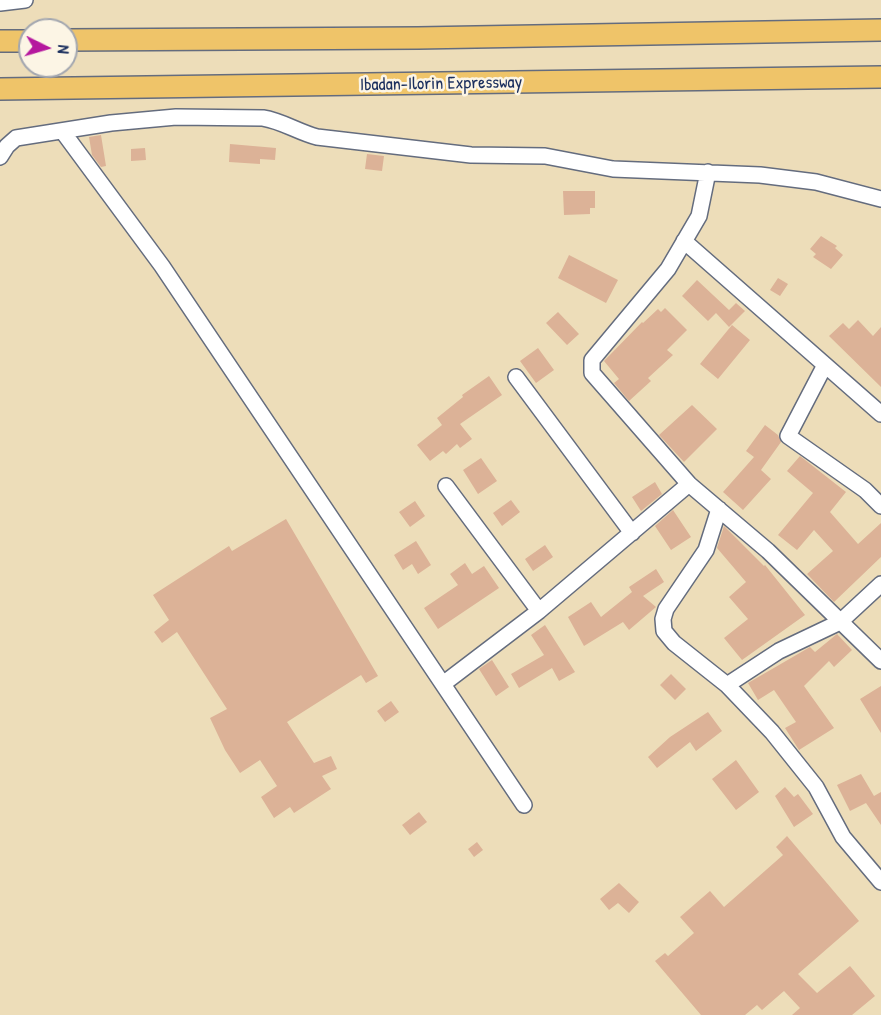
<!DOCTYPE html>
<style>
body{margin:0}
#map{position:relative;width:881px;height:1015px;overflow:hidden;background:#edddb9;font-family:"Patrick Hand",sans-serif}
canvas{display:block}
.north{position:absolute;left:18px;top:18px;width:60px;height:60px;box-sizing:border-box;background:#fcf5e5;border:2px solid #a2a6af;border-radius:50%;rotate:95deg;font-size:16px;font-weight:700;line-height:24px;text-align:center;color:#1b2f5e}
.north::after{content:'';display:block;margin:auto;width:21px;height:27px;background:#b5179e;clip-path:polygon(50% 0,100% 100%,50% 72%,0 100%)}
</style>
<div id="map">
<canvas width="881" height="1015"></canvas>
<div class="north">N</div>
</div>
<script>
const g = document.querySelector('canvas').getContext('2d');
g.lineJoin = 'round';
function fill(path, color) {
  g.fillStyle = color;
  g.fill(path, 'evenodd');
}
function trace(path, color, width, dash) {
  g.strokeStyle = color;
  g.lineWidth = width;
  g.lineCap = dash ? 'butt' : 'round';
  g.setLineDash(dash || []);
  g.stroke(path);
}
function drawText(font, color, halo, rows, align = 'center') {
  g.font = font + ' "Patrick Hand",sans-serif';
  g.lineWidth = 5;
  g.setLineDash([]);
  g.textBaseline = 'middle';
  g.strokeStyle = halo;
  g.fillStyle = color;
  for (const [text, x, y, turn = 0] of rows) {
    g.save();
    g.translate(x, y);
    g.rotate((+turn || 0) * Math.PI / 180);
    g.textAlign = isNaN(turn) ? turn : align;
    if (halo) g.strokeText(text, 0, 0);
    g.fillText(text, 0, 0);
    g.restore();
  }
}
const building = new Path2D(`
 M 101,135 L 106,166 L 101,167 L 92,155 L 89,137 Z
 M 230,144 L 276,148 L 275,160 L 260,159 L 260,164 L 229,162 Z
 M 145,148 L 146,160 L 131,161 L 131,149 Z
 M 367,154 L 384,156 L 382,171 L 365,169 Z
 M 563,191 L 595,191 L 595,208 L 590,208 L 590,214 L 564,215 Z
 M 821,236 L 837,246 L 835,248 L 843,255 L 831,269 L 813,257 L 816,254 L 810,249 Z
 M 569,255 L 618,280 L 606,303 L 558,278 Z
 M 778,278 L 788,284 L 780,296 L 770,290 Z
 M 697,280 L 729,310 L 736,303 L 745,311 L 729,327 L 716,313 L 708,321 L 682,296 Z
 M 665,308 L 687,330 L 667,350 L 673,355 L 648,378 L 651,381 L 629,401 L 614,383 L 619,379 L 604,361 L 642,322 L 643,323 L 658,309 L 661,312 Z
 M 558,312 L 579,334 L 567,345 L 546,323 Z
 M 858,320 L 873,336 L 881,327 L 881,387 L 829,336 L 843,323 L 849,329 Z
 M 732,325 L 750,340 L 718,379 L 700,364 Z
 M 538,348 L 554,370 L 536,383 L 520,361 Z
 M 489,376 L 502,395 L 460,424 L 472,439 L 460,448 L 457,444 L 446,454 L 443,451 L 430,461 L 417,445 L 442,425 L 437,418 L 463,397 L 462,395 Z
 M 692,405 L 717,429 L 684,462 L 659,435 Z
 M 765,425 L 778,435 L 781,442 L 761,470 L 771,479 L 743,510 L 723,492 L 754,457 L 746,451 Z
 M 800,456 L 846,492 L 830,512 L 858,544 L 881,523 L 881,557 L 834,602 L 807,574 L 833,551 L 814,530 L 797,550 L 778,535 L 813,493 L 787,471 Z
 M 481,458 L 497,481 L 478,494 L 463,470 Z
 M 655,482 L 662,494 L 641,511 L 632,497 Z
 M 511,500 L 520,512 L 502,526 L 493,513 Z
 M 415,501 L 425,516 L 410,527 L 399,512 Z
 M 673,510 L 691,537 L 671,550 L 655,526 Z
 M 286,519 L 378,676 L 366,683 L 361,675 L 287,722 L 314,763 L 331,756 L 337,769 L 322,776 L 331,789 L 294,813 L 290,807 L 274,818 L 261,797 L 277,786 L 260,760 L 240,773 L 225,750 L 210,718 L 227,709 L 177,632 L 162,643 L 154,632 L 169,620 L 153,595 L 229,546 L 232,551 Z
 M 724,526 L 764,566 L 765,565 L 805,615 L 742,660 L 724,638 L 748,619 L 729,597 L 746,582 L 717,548 Z
 M 416,541 L 431,565 L 418,574 L 412,564 L 403,570 L 394,555 Z
 M 545,545 L 553,557 L 533,571 L 525,559 Z
 M 465,563 L 472,574 L 484,566 L 499,588 L 438,629 L 424,608 L 458,585 L 450,574 Z
 M 656,569 L 664,582 L 643,596 L 656,607 L 629,630 L 623,622 L 584,646 L 568,617 L 591,602 L 601,617 L 632,592 L 629,587 Z
 M 545,625 L 575,672 L 559,681 L 552,668 L 519,688 L 511,674 L 544,655 L 531,635 Z
 M 837,634 L 852,650 L 834,667 L 829,661 L 804,686 L 834,728 L 799,750 L 785,728 L 796,722 L 774,690 L 758,700 L 748,683 L 810,647 L 815,652 Z
 M 492,660 L 509,687 L 496,696 L 479,669 Z
 M 671,674 L 686,689 L 675,700 L 660,685 Z
 M 881,686 L 881,733 L 860,699 Z
 M 391,701 L 399,712 L 385,722 L 377,711 Z
 M 708,712 L 722,731 L 696,751 L 690,742 L 657,768 L 648,757 L 670,737 Z
 M 736,760 L 759,792 L 736,810 L 712,779 Z
 M 861,774 L 874,796 L 881,792 L 881,825 L 866,803 L 850,811 L 837,785 Z
 M 785,787 L 794,797 L 798,794 L 813,814 L 794,827 L 775,796 Z
 M 419,812 L 427,822 L 410,835 L 402,825 Z
 M 787,836 L 859,921 L 798,974 L 817,993 L 850,966 L 875,996 L 852,1015 L 792,1015 L 800,1008 L 784,991 L 762,1010 L 757,1005 L 745,1015 L 701,1015 L 655,961 L 665,953 L 668,956 L 694,933 L 680,917 L 710,891 L 724,907 L 783,855 L 776,847 Z
 M 477,842 L 483,850 L 474,857 L 468,849 Z
 M 619,883 L 639,902 L 629,913 L 618,903 L 609,910 L 600,899 Z`);
const minor = new Path2D(`
 M 0,3 L 25,0
 M 63,132 L 162,266 L 524,805
 M 0,157 L 7,146 L 16,138 L 111,123 L 176,117 L 263,118 C 282,121 298,132 317,137 L 471,155 L 545,156 L 613,169 L 760,175 L 816,182 L 881,199
 M 708,172 L 699,216 L 668,269 L 592,360 L 592,373 L 689,484 L 768,551 L 881,661
 M 684,241 L 881,414
 M 825,365 L 788,436 L 865,490 L 881,506
 M 516,377 L 632,533
 M 446,486 L 539,611
 M 719,509 L 706,550 L 666,609 L 663,619 L 664,631 L 674,643 L 727,685 L 772,732 L 816,787 L 843,837 L 881,882
 M 443,684 L 539,611 L 689,484
 M 727,685 L 779,651 L 840,622 L 881,584`);
const highway = new Path2D(`
 M 66,40 L 418,38 L 881,30
 M 0,41 L 30,41
 M 0,89 L 881,77`);
const streetNames = [
 ["Ibadan-Ilorin Expressway",441,84,-1]
];
fill(building, '#dcb297');
trace(minor, '#646c7e', 18);
trace(highway, '#646c7e', 24);
trace(minor, '#fff', 15);
trace(highway, '#efc469', 21);
drawText('18px', '#1b2f5e', '#fcf5e5', streetNames);
</script>
